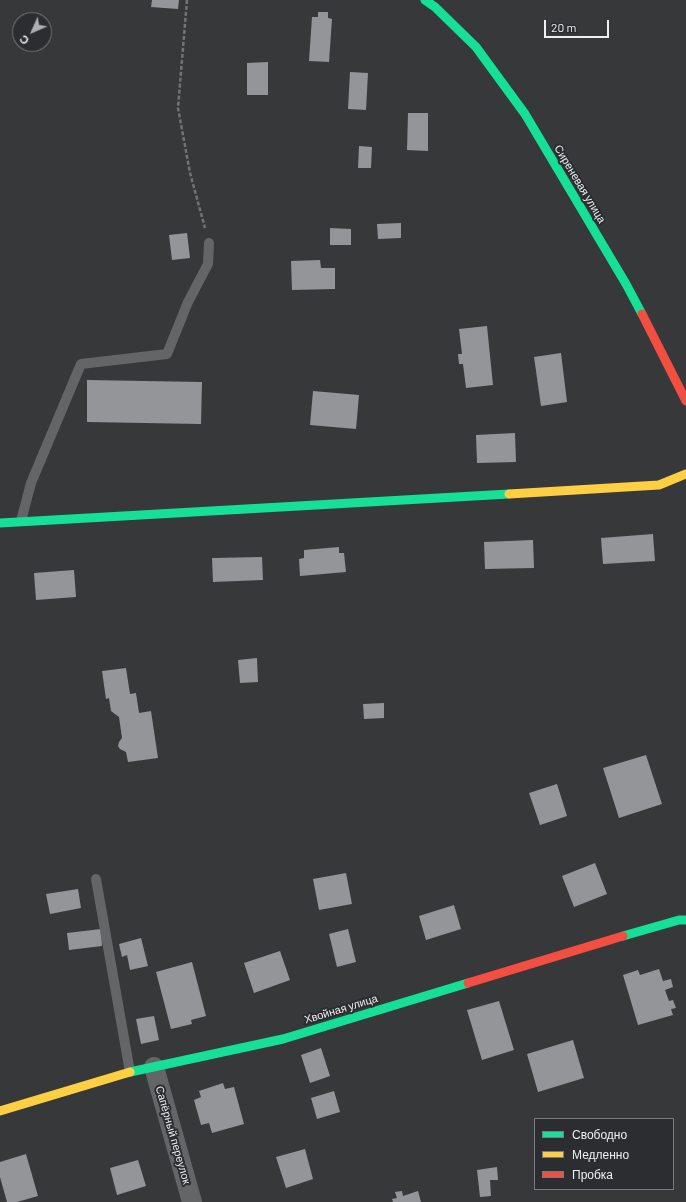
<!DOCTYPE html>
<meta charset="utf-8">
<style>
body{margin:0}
#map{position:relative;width:686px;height:1202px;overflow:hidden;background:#373839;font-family:Barlow,sans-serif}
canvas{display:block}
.legend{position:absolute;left:534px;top:1118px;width:140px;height:72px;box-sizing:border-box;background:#2c2d30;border:1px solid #7a7b7d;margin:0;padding:5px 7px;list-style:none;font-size:12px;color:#eeeff1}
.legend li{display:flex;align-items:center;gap:8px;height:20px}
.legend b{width:20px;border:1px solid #7a7b7d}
.north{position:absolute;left:12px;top:12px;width:40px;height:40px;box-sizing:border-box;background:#2c2d30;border:1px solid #7a7b7d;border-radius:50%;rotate:225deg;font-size:11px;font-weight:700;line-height:16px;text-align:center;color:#eeeff1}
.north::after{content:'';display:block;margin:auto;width:14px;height:18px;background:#aeafb1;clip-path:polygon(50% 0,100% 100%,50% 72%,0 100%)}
.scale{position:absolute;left:544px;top:20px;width:65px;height:18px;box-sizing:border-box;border:2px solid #eeeff1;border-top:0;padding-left:5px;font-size:12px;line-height:14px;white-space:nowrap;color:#eeeff1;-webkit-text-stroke:3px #2c2d30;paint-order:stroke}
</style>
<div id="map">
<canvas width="686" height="1202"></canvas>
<ul class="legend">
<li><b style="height:5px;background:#16e098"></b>Свободно</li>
<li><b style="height:5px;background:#ffcf43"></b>Медленно</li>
<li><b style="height:5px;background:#f24e42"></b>Пробка</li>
</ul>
<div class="north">С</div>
<div class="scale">20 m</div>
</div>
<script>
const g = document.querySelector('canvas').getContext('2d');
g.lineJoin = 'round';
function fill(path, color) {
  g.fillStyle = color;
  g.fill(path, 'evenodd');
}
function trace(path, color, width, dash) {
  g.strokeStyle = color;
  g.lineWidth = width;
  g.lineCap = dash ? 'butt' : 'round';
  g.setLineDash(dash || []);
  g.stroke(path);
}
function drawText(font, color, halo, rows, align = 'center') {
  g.font = font + ' Barlow,sans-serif';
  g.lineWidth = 4;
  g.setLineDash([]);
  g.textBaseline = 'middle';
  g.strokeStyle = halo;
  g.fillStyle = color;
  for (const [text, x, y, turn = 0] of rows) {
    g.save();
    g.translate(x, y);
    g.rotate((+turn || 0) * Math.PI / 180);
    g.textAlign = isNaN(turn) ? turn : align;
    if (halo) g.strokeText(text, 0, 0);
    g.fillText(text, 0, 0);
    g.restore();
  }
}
const building = new Path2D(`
 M 152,0 L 179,0 L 178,9 L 151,7 Z
 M 318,12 L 328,12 L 328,18 L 332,19 L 329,62 L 309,61 L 312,17 L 318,17 Z
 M 268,62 L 268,95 L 247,95 L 247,63 Z
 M 350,72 L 368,73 L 366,110 L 348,109 Z
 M 408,113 L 428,113 L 428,151 L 407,150 Z
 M 359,146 L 372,147 L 371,168 L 358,168 Z
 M 401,223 L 401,238 L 378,239 L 377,224 Z
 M 330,228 L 351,229 L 351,245 L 330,245 Z
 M 187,233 L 190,258 L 172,260 L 169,235 Z
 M 320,260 L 321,268 L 335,268 L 335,289 L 292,290 L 291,261 Z
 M 487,326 L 493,385 L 466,388 L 463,364 L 459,364 L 458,354 L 462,354 L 459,329 Z
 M 561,353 L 567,402 L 541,406 L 534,357 Z
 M 87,380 L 202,382 L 201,424 L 87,422 Z
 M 313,391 L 359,395 L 356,429 L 310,425 Z
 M 515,433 L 516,462 L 477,463 L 476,435 Z
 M 653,534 L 655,561 L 603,564 L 601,538 Z
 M 533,540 L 534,568 L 485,569 L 484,542 Z
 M 339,547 L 339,553 L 344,553 L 346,572 L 300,576 L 299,559 L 304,558 L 304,550 Z
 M 262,557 L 263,580 L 213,582 L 212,558 Z
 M 74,570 L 76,597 L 36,600 L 34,573 Z
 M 257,658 L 258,682 L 240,683 L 238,660 Z
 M 126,668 L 130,694 L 136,693 L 139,713 L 151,711 L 158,758 L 128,762 L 126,752 L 120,749 L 118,746 L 119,742 L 122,738 L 119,717 L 111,711 L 109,698 L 106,699 L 102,671 Z
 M 384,703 L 384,718 L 364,719 L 363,704 Z
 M 646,755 L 662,804 L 619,818 L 603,768 Z
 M 557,784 L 567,816 L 540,825 L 529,793 Z
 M 595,863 L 607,894 L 574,907 L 562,876 Z
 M 346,873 L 352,904 L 319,910 L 313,879 Z
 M 78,889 L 81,908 L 50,914 L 46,894 Z
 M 454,905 L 461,929 L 426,940 L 419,916 Z
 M 101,929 L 102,946 L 69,950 L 67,933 Z
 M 348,929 L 356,962 L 337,967 L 329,934 Z
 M 141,938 L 148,966 L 130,970 L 127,955 L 122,957 L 119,944 Z
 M 280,951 L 290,980 L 254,993 L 244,963 Z
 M 192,962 L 206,1016 L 191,1020 L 192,1024 L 171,1029 L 156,972 Z
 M 659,969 L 663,981 L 671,979 L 673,987 L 665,990 L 669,1001 L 673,1000 L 676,1008 L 671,1009 L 673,1015 L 638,1025 L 623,975 L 638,970 L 640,975 Z
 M 499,1001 L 514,1050 L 482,1060 L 467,1010 Z
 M 154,1016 L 159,1040 L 141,1044 L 136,1019 Z
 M 573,1040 L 584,1078 L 538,1092 L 527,1054 Z
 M 321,1048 L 330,1076 L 310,1083 L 301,1055 Z
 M 223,1083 L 225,1089 L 234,1087 L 244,1124 L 212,1133 L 209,1123 L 201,1125 L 194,1100 L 201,1097 L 199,1091 Z
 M 334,1091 L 340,1112 L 317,1119 L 311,1098 Z
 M 305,1149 L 313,1179 L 286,1188 L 276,1157 Z
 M 26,1154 L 38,1196 L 17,1202 L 7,1202 L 0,1177 L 0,1162 Z
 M 138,1160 L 146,1186 L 117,1195 L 110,1168 Z
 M 497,1167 L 498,1180 L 490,1180 L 491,1196 L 480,1197 L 477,1170 Z
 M 402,1191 L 403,1196 L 418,1191 L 421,1202 L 393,1202 L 392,1199 L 397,1198 L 395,1192 Z`);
const path = new Path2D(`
 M 187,0 L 178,108 L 190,173 L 205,228`);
const lane = new Path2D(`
 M 21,521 L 31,483 L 81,364 L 167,354 L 188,302 L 208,264 L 209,243
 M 96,879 L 130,1072`);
const street = new Path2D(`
 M 154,1067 L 192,1202`);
const fast = new Path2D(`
 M 425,0 L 435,7 L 476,47 L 525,114 L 626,284 L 642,314
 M 0,523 L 509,494
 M 623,936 L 679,920 L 686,920
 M 130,1072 L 283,1039 L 468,983`);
const slow = new Path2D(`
 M 509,494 L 659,485 L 686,474
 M 0,1111 L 130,1072`);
const jam = new Path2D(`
 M 642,314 L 686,401
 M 468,983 L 623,936`);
const streetNames = [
 ["Сиреневая улица",580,184,59],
 ["Хвойная улица",341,1009,-17],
 ["Сапёрный переулок",173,1135,74]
];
fill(building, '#939599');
trace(path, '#727374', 2.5, [4, 2]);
trace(lane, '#646566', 10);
trace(street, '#646566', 20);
trace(fast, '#16e098', 9);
trace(slow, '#ffcf43', 9);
trace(jam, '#f24e42', 9);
drawText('11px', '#eeeff1', '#2c2d30', streetNames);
</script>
